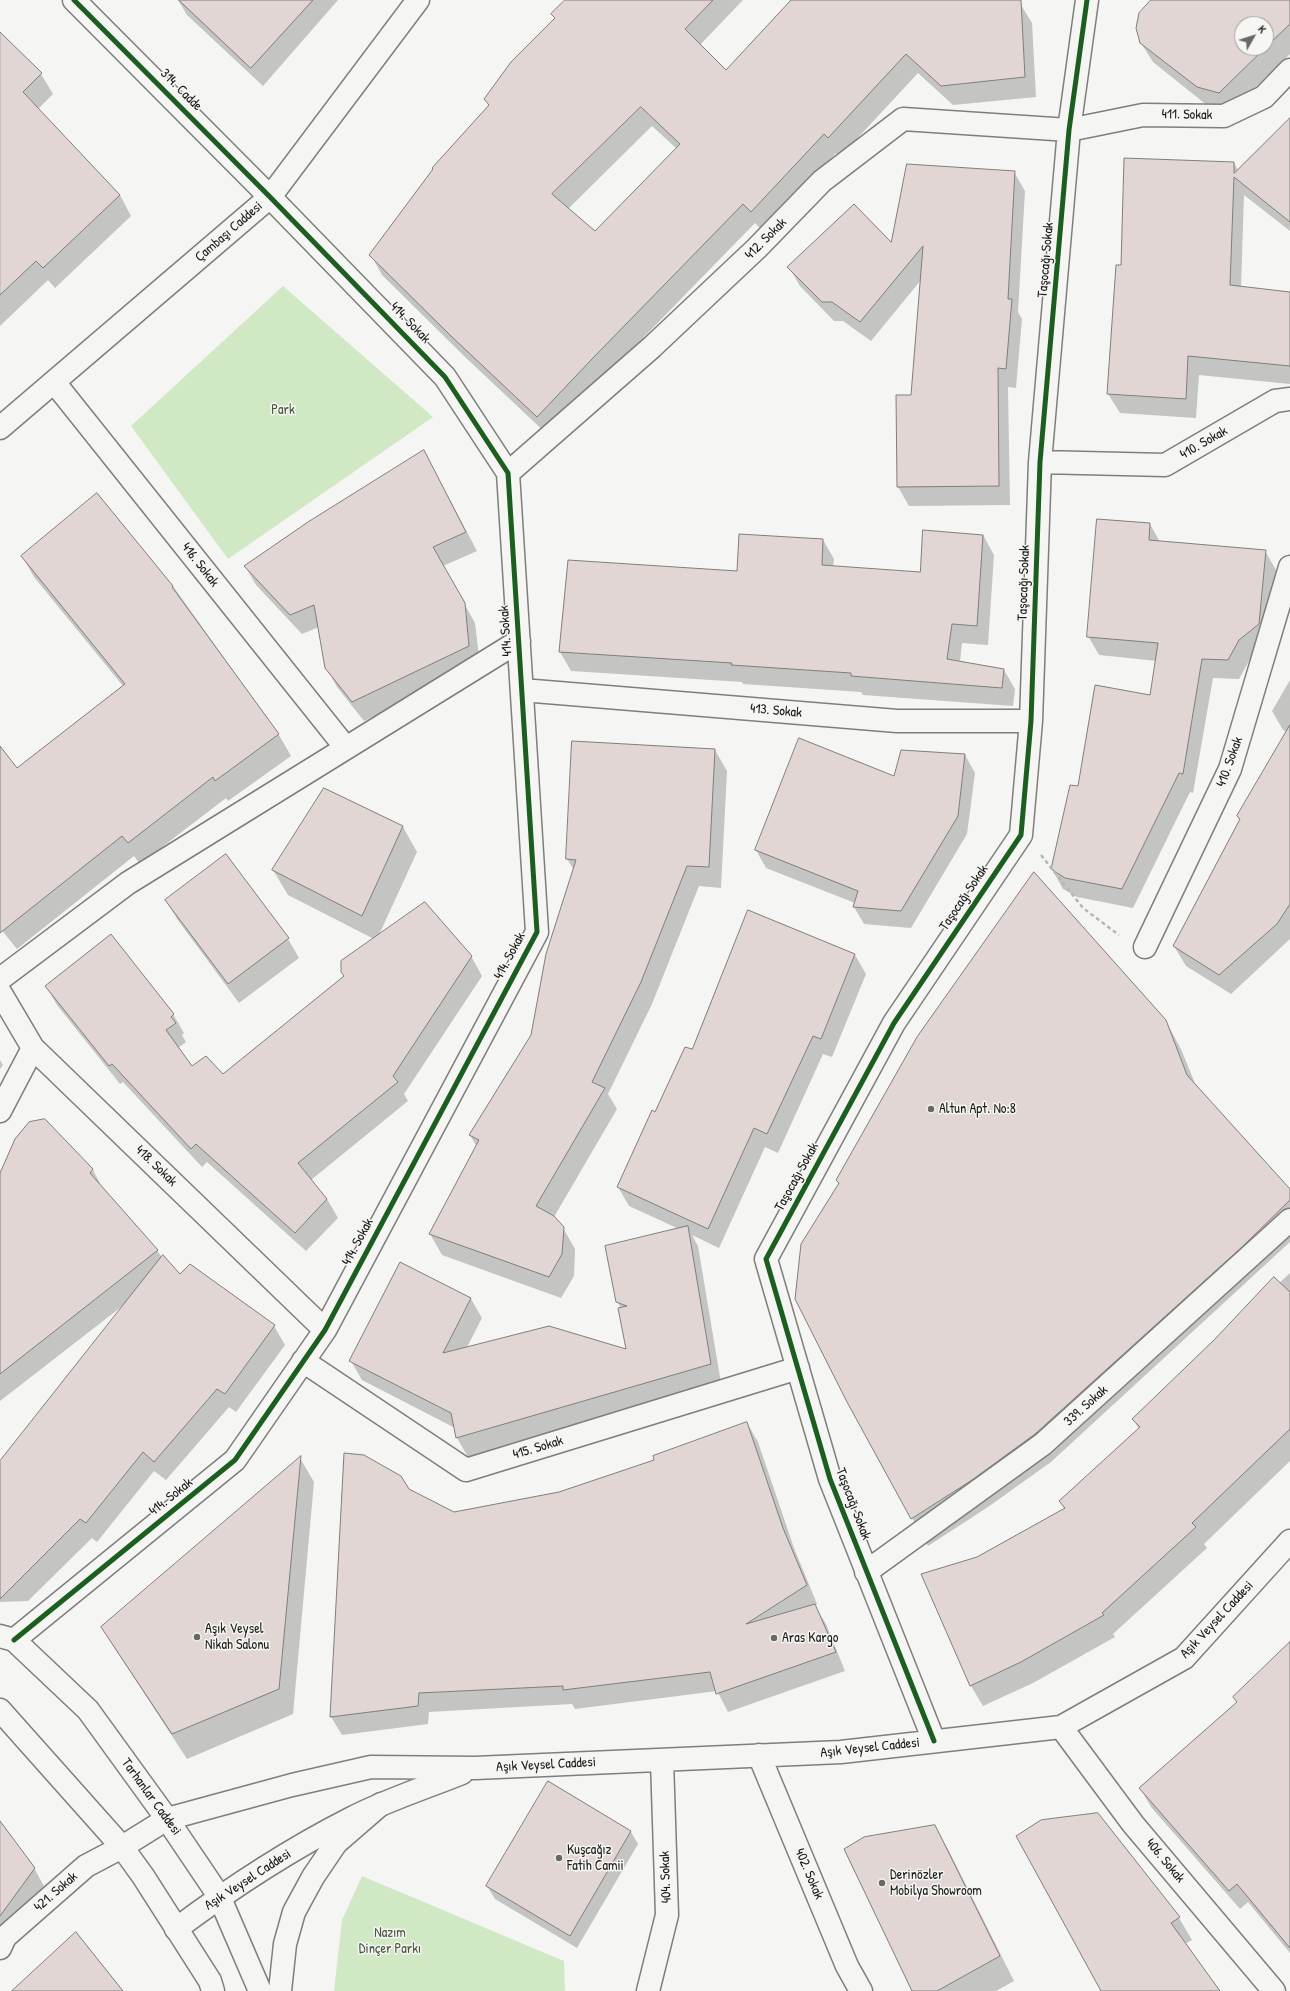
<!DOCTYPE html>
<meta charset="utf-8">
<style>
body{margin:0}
#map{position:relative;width:1290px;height:1991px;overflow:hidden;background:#f5f5f3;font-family:"Patrick Hand",sans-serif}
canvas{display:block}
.north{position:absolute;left:1234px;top:16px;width:40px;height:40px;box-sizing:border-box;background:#f6f6f2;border:1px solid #9f9f9c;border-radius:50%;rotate:51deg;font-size:11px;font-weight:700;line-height:16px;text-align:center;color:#1c1c1c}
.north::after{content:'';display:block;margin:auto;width:14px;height:18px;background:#686867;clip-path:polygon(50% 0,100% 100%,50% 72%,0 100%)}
</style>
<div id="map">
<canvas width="1290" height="1991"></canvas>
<div class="north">K</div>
</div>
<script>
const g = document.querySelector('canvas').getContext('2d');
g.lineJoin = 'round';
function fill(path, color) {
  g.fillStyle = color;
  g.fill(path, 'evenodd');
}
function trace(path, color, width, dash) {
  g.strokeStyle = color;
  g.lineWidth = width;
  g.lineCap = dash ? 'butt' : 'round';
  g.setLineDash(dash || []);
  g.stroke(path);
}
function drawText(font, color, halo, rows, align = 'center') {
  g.font = font + ' "Patrick Hand",sans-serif';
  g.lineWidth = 3;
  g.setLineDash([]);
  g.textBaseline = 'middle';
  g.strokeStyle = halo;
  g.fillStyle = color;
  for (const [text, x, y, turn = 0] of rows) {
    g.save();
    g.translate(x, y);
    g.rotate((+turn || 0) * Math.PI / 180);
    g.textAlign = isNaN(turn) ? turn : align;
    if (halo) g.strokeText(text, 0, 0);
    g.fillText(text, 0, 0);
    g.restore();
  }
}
const green = new Path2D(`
 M 283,286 L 433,417 L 228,559 L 131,426 Z
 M 362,1876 L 564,1961 L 565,1991 L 334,1991 L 342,1920 Z`);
const shadow = new Path2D(`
 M 178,0 L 338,0 L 263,86 L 187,15 Z
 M 567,0 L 743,0 L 700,45 L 726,71 L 792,0 L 1018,0 L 1032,23 L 1036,97 L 953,105 L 918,73 L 840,157 L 836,153 L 763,231 L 755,223 L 603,379 L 549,436 L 464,356 L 382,275 L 371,255 L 489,106 L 485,99 L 555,19 L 553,15 ZM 652,126 L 677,149 L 595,233 L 568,209 Z
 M 1152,0 L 1290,0 L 1290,54 L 1230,112 L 1208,106 L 1153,62 L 1141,43 ZM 1242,24 L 1266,24 L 1266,48 L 1242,48 Z
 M 0,34 L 41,74 L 53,94 L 38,109 L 120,195 L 131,216 L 55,288 L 48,280 L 0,326 Z
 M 1290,120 L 1290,231 L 1244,195 L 1241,288 L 1290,293 L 1290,384 L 1199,375 L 1196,418 L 1120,413 L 1108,394 L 1122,266 L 1234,163 L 1238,170 Z
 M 1014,172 L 1025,191 L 1018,312 L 1022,319 L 1016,388 L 1008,387 L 1010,505 L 909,506 L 898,487 L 911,396 L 921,280 L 871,341 L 843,321 L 834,321 L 800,286 L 789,267 L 891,244 Z
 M 424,451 L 477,551 L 443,566 L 475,623 L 480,665 L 364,721 L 337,687 L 326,667 L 319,627 L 302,634 L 256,585 L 245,566 Z
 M 97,494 L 173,586 L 279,735 L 291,756 L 228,801 L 226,798 L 140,864 L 134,856 L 17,949 L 0,928 L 0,755 L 17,769 L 123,686 L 34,577 L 22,556 Z
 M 1150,524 L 1160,542 L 1265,551 L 1276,570 L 1270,643 L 1250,659 L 1239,679 L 1213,678 L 1193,793 L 1190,792 L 1133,908 L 1077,897 L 1063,889 L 1052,869 L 1079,787 L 1151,696 L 1157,661 L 1099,655 L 1088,636 Z
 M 983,535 L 994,555 L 988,645 L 962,643 L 960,662 L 1004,670 L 1015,689 L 1013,706 L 863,695 L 861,692 L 743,684 L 742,682 L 571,671 L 560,652 L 738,572 L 823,540 L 834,559 L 833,567 L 921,573 Z
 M 1290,680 L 1290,939 L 1231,994 L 1186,966 L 1174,946 L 1240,821 L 1238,816 L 1287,732 L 1283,730 L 1272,711 Z
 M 800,739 L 895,777 L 965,755 L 975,773 L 967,834 L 911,928 L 864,924 L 854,907 L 855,903 L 766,868 L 756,850 Z
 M 715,750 L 727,771 L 721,888 L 699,886 L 652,1004 L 608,1094 L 617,1109 L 554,1217 L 563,1228 L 575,1249 L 574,1276 L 561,1298 L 442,1255 L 430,1234 L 477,1147 L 470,1135 L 532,1035 L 574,870 L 567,859 Z
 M 324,789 L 403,827 L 417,852 L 378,937 L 471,956 L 482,976 L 404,1094 L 408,1101 L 311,1180 L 327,1199 L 338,1218 L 306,1251 L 207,1162 L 202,1167 L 123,1082 L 120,1084 L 57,1005 L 46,986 L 173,1014 L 184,1033 L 182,1035 L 186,1042 L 178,1048 L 192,1067 L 223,1076 L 345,977 L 374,939 L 288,895 L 273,870 Z
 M 226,855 L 288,939 L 299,958 L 239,1003 L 177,919 L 166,900 Z
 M 855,955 L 866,974 L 832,1057 L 823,1054 L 778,1153 L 765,1147 L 719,1248 L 692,1235 L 698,1246 L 721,1383 L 468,1457 L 457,1438 L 455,1428 L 362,1380 L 351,1361 L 401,1263 L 471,1299 L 482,1318 L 466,1349 L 627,1350 L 621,1308 L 617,1301 L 679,1229 L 629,1206 L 618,1187 L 655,1113 L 692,1050 Z
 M 1165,1020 L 1181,1049 L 1196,1086 L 1290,1191 L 1290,1242 L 1051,1462 L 988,1507 L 928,1546 L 912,1518 L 838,1180 Z
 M 0,1060 L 3,1065 L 0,1069 Z
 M 44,1120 L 93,1170 L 103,1189 L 157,1250 L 162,1258 L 180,1276 L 274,1326 L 285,1345 L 236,1412 L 229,1407 L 166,1480 L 154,1471 L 97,1542 L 92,1538 L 28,1601 L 0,1602 L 0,1463 L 125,1304 L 0,1401 L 0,1176 Z
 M 1290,1273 L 1290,1461 L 1204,1544 L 1207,1548 L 1113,1634 L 1115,1637 L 1033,1683 L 983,1706 L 971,1686 L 922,1574 L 977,1558 L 1065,1510 L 1060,1502 L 1139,1429 L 1133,1419 Z
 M 747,1423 L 758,1442 L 794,1548 L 817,1604 L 815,1606 L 826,1624 L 845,1671 L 728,1712 L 717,1691 L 575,1709 L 572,1704 L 429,1712 L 428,1724 L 342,1735 L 331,1717 L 345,1454 L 408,1490 L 454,1513 L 560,1493 L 656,1461 Z
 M 300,1458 L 314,1482 L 293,1714 L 187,1759 L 117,1652 L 102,1628 Z
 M 1290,1644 L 1290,1953 L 1248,1902 L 1240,1909 L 1151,1807 L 1140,1788 L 1237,1703 Z
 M 1098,1815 L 1179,1918 L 1192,1940 L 1185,1944 L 1219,1991 L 1103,1991 Z
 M 0,1823 L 34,1868 L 45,1888 L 0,1935 Z
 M 935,1826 L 949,1851 L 1014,1981 L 996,1991 L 913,1991 Z
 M 631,1832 L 638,1844 L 577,1948 L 495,1899 L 487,1886 Z`);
const building = new Path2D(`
 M 179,0 L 313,0 L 251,68 Z
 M 565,0 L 713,0 L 685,29 L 726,70 L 791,0 L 1021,0 L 1025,77 L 941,86 L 906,54 L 828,138 L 824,134 L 751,212 L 743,204 L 592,359 L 537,417 L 451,336 L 369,255 L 433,169 L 432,168 L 489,105 L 484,99 L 511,62 L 555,18 L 551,14 ZM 641,107 L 680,144 L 595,231 L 552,194 Z
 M 1151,0 L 1290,0 L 1290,24 L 1266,47 L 1266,24 L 1242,24 L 1242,48 L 1265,48 L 1219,93 L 1197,87 L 1140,43 L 1136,28 L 1139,13 Z
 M 0,32 L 42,73 L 23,92 L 120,195 L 43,268 L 36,261 L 0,295 Z
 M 1290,118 L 1290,222 L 1234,177 L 1230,285 L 1290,292 L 1290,366 L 1188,356 L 1186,399 L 1107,394 L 1116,265 L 1121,265 L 1124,158 L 1234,162 L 1234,173 Z
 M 907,164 L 1015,171 L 1008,299 L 1012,299 L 1006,369 L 998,368 L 999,486 L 897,487 L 896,395 L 911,395 L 923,246 L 860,322 L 832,302 L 822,302 L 787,267 L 854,204 L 891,242 Z
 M 424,450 L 466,532 L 433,547 L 465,603 L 469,646 L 352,702 L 325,668 L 314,605 L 290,615 L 244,566 L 308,522 Z
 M 97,493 L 173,586 L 172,587 L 279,734 L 215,781 L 213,777 L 128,843 L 122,836 L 0,933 L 0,746 L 17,768 L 125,684 L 21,556 Z
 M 1097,519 L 1150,523 L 1149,540 L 1266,550 L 1259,624 L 1239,640 L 1228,660 L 1202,659 L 1183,774 L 1179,773 L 1122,889 L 1065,878 L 1051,869 L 1070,785 L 1078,786 L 1095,685 L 1150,695 L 1158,643 L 1087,637 Z
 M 923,530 L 983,535 L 977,626 L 952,624 L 947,659 L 1004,669 L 1002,688 L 851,676 L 851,673 L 731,665 L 732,663 L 559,652 L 568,560 L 737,571 L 739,534 L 823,539 L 822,565 L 920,572 Z
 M 1290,725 L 1290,904 L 1277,924 L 1219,975 L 1173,946 L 1240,819 L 1237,816 Z
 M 799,738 L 894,776 L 901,750 L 965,754 L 958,816 L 901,911 L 853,907 L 858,891 L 755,850 Z
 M 572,741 L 715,749 L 709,867 L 687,866 L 641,982 L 592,1082 L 605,1088 L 536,1206 L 554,1216 L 564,1227 L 562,1254 L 549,1277 L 429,1234 L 479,1140 L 469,1135 L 531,1035 L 546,954 L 576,860 L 566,859 Z
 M 324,788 L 403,826 L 362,916 L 272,870 Z
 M 226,854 L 289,938 L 228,984 L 165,900 Z
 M 1034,872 L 1166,1020 L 1187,1075 L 1290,1189 L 1290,1200 L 1243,1246 L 1035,1434 L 972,1480 L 911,1519 L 847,1402 L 795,1299 L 801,1244 L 839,1183 L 836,1180 L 917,1037 Z
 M 425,902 L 472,956 L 393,1076 L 398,1082 L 298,1163 L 327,1199 L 295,1233 L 196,1144 L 191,1149 L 112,1064 L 109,1066 L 45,986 L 111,934 L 174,1014 L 171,1017 L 176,1023 L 166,1030 L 192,1066 L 206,1056 L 223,1074 L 344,976 L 341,972 L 341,961 Z
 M 748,910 L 855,954 L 821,1039 L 813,1036 L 767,1134 L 754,1128 L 708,1229 L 617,1187 L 652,1110 L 655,1112 L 685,1047 L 692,1049 Z
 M 45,1119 L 93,1169 L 90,1173 L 158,1250 L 0,1374 L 0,1173 L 15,1139 L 29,1122 Z
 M 688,1226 L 711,1364 L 456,1438 L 451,1413 L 349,1361 L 400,1262 L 471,1298 L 443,1353 L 549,1326 L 626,1349 L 618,1308 L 627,1306 L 616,1302 L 605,1246 Z
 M 163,1255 L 180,1274 L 190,1264 L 275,1325 L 225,1394 L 217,1389 L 154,1462 L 143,1452 L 86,1523 L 80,1519 L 0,1599 L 0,1461 Z
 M 1274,1277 L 1290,1292 L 1290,1429 L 1192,1523 L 1196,1527 L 1102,1613 L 1104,1615 L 1021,1662 L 970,1686 L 921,1574 L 977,1557 L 1065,1508 L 1059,1501 L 1140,1427 L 1132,1419 L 1214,1340 Z
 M 747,1422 L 783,1528 L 807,1585 L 746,1624 L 815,1604 L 836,1652 L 716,1694 L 710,1672 L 563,1690 L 563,1686 L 419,1693 L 418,1706 L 330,1717 L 344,1453 L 364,1455 L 401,1476 L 409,1489 L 454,1512 L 559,1492 L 654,1460 L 653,1456 Z
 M 301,1456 L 279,1689 L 172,1734 L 101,1627 Z
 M 1290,1642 L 1290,1948 L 1237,1884 L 1229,1891 L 1139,1788 L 1237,1702 L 1233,1697 Z
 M 548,1781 L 631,1831 L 570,1936 L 486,1886 Z
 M 1098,1813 L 1180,1917 L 1171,1923 L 1220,1991 L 1101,1991 L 1016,1836 L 1041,1820 Z
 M 0,1821 L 35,1868 L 0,1916 Z
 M 935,1825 L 1000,1956 L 937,1991 L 912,1991 L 844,1849 L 864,1837 Z
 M 76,1932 L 123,1991 L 12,1991 Z`);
const path = new Path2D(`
 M 1041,855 L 1083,908 L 1119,935`);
const minor = new Path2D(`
 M 54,382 L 346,748
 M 1040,462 L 1165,465 L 1275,401 L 1290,399
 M 508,473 L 652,347 L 757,248 L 822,181 L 903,119 L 1069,130 L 1143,115 L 1224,116 L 1264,97 L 1290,70
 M 522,690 L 897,721 L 1031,721
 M 1145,947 L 1230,769 L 1290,567
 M 0,979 L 128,883 L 519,641
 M 0,992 L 33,1048 L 325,1330
 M 0,1111 L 33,1048
 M 303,1361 L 466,1470 L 798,1368
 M 866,1572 L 1043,1444 L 1290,1220
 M 14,1640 L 235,1460 L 325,1330 L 537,932 L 508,473 L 445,377 L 270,197 L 74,0
 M 1061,1727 L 1133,1824 L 1274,1991
 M 934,1741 L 830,1479 L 766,1259 L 894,1023 L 1021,835 L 1031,721 L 1040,462 L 1069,130 L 1087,0
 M 759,1755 L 847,1966 L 861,1991
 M 176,1929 C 231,1888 289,1850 350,1819 C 386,1800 425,1788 462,1773
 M 0,1948 L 5,1937 L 86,1866 L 122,1847 L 167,1819 L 292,1785 L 371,1767 L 475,1768 L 841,1752 L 1061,1727 L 1184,1658 L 1290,1541
 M 648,1991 L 667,1915 L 662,1760`);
const major = new Path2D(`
 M 0,428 L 270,197 L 418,0
 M 0,1636 L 14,1640 L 88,1710 L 167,1819 L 219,1896 L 260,1991
 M 0,1710 L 122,1847 L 143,1876 L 210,1981 L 213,1991
 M 280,1991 L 285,1944 L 294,1912 L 313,1877 L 336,1843 L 381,1804`);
const cycleway = new Path2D(`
 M 14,1640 L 235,1460 L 325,1330 L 537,932 L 508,473 L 445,377 L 270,197 L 74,0
 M 934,1741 L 830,1479 L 766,1259 L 894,1023 L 1021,835 L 1031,721 L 1040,462 L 1069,130 L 1087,0`);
const markers = [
 [931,1109,4,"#686867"],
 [197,1637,4,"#686867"],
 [774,1638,4,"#686867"],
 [559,1858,4,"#686867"],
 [882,1883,4,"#686867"]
];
const streetNames = [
 ["314. Cadde",181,90,45],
 ["411. Sokak",1187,115,1],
 ["Çambaşı Caddesi",229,232,-41],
 ["412. Sokak",766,239,-45],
 ["Taşocağı Sokak",1046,260,-85],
 ["414. Sokak",410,323,46],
 ["410. Sokak",1204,443,-30],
 ["416. Sokak",200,565,52],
 ["Taşocağı Sokak",1024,583,-88],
 ["414. Sokak",506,631,-94],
 ["413. Sokak",776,711,5],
 ["410. Sokak",1230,762,-70],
 ["Taşocağı Sokak",964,898,-56],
 ["414. Sokak",510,956,-62],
 ["418. Sokak",156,1166,44],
 ["Taşocağı Sokak",797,1177,-61],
 ["414. Sokak",358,1242,-62],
 ["339. Sokak",1086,1406,-42],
 ["415. Sokak",538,1448,-17],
 ["414. Sokak",171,1497,-39],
 ["Taşocağı Sokak",853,1504,69],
 ["Aşık Veysel Caddesi",1217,1620,-47],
 ["Aşık Veysel Caddesi",870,1748,-6],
 ["Aşık Veysel Caddesi",546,1765,-3],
 ["Tarhanlar Caddesi",151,1797,54],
 ["406. Sokak",1165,1861,50],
 ["402. Sokak",809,1874,67],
 ["404. Sokak",666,1877,-92],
 ["Aşık Veysel Caddesi",248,1880,-33],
 ["421. Sokak",56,1892,-41]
];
const parkNames = [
 ["Park",283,410],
 ["Nazım",390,1933],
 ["Dinçer Parkı",390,1949]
];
const poiNames = [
 ["Altun Apt. No:8",939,1109],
 ["Aşık Veysel",205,1629],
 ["Nikah Salonu",205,1645],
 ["Aras Kargo",782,1638],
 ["Kuşcağız",567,1850],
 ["Fatih Camii",567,1866],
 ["Derinözler",890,1875],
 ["Mobilya Showroom",890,1891]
];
fill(green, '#d0e8c3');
fill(shadow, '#0003');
fill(building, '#e1d6d4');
trace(building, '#7e7e7d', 1);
trace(minor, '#7e7e7d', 25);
trace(major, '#7e7e7d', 25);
trace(path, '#b6b6b5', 2.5, [4, 3]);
trace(minor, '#f5f5f3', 22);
trace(major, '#f5f5f3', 22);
trace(cycleway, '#1b5e20', 5);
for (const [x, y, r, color] of markers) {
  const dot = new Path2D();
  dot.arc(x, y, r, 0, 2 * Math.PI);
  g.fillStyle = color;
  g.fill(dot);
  trace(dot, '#f6f6f2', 1.5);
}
drawText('14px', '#1c1c1c', '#f6f6f2', streetNames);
drawText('14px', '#495642', '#f6f6f2', parkNames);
drawText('14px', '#1c1c1c', '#f6f6f2', poiNames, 'left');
</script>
